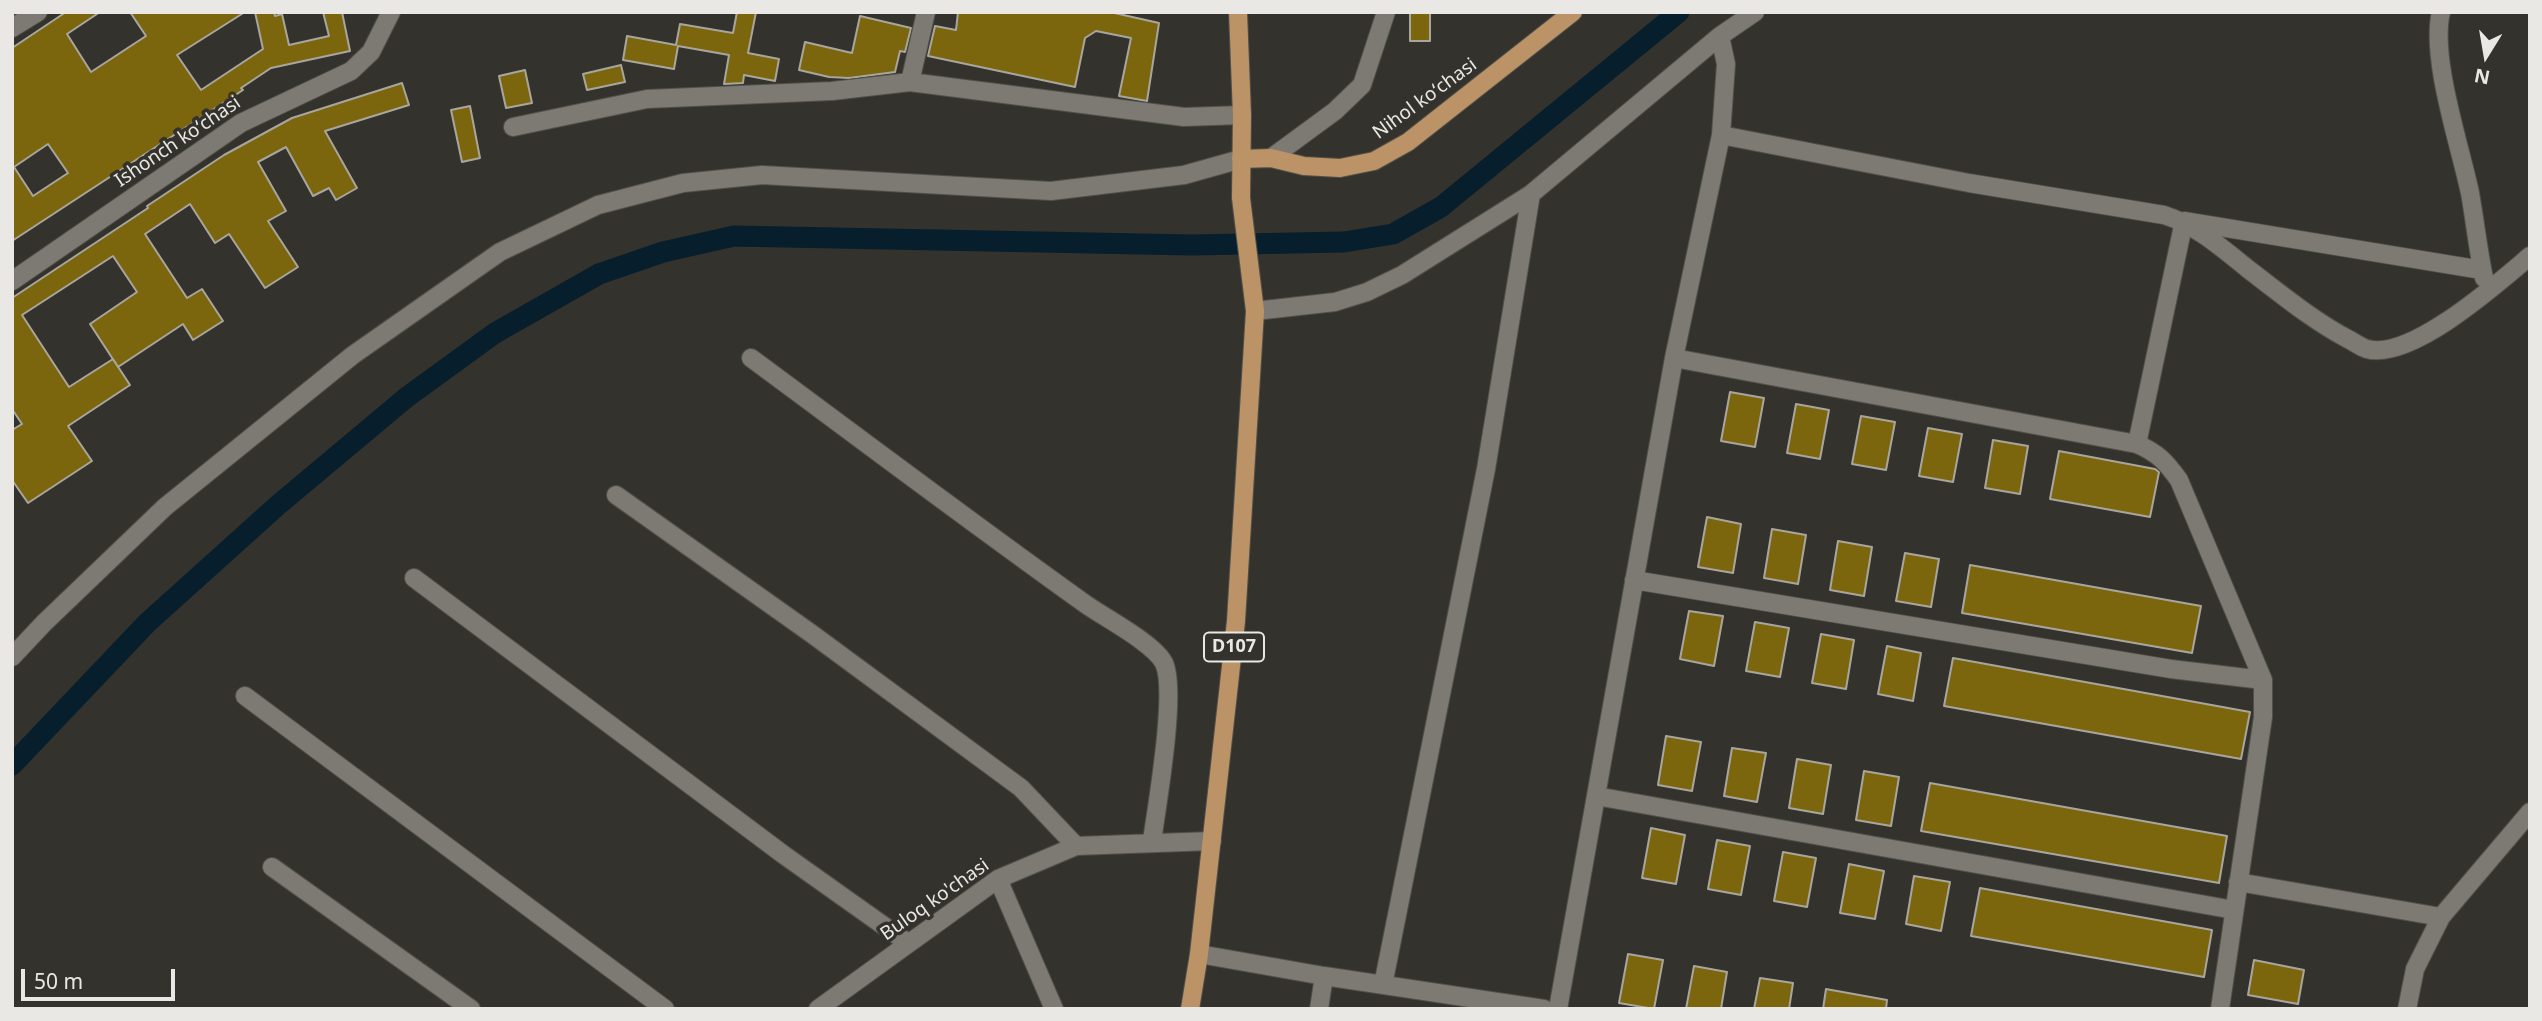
<!DOCTYPE html>
<meta charset="utf-8">
<style>
body{margin:0}
#map{position:relative;width:2542px;height:1021px;overflow:hidden;background:#34322c;font-family:"Noto Sans",sans-serif}
canvas{display:block}
.frame{position:absolute;inset:0;border:14px solid #e9e8e4;pointer-events:none}
.north{position:absolute;left:2451px;top:21px;width:70px;height:70px;-webkit-text-stroke:5px #34322c;paint-order:stroke;rotate:191deg;font-size:19px;font-weight:700;line-height:28px;text-align:center;color:#e9e8e4}
.north::after{content:'';display:block;margin:auto;width:24px;height:32px;background:#e9e8e4;clip-path:polygon(50% 0,100% 100%,50% 72%,0 100%)}
.scale{position:absolute;left:21px;top:969px;width:154px;height:32px;box-sizing:border-box;border:4px solid #e9e8e4;border-top:0;padding-left:9px;font-size:21px;line-height:24px;white-space:nowrap;color:#e9e8e4;-webkit-text-stroke:5px #34322c;paint-order:stroke}
</style>
<div id="map">
<canvas width="2542" height="1021"></canvas>
<div class="frame"></div>
<div class="north">N</div>
<div class="scale">50 m</div>
</div>
<script>
const g = document.querySelector('canvas').getContext('2d');
g.lineJoin = 'round';
function trace(path, color, width, dash) {
  g.strokeStyle = color;
  g.lineWidth = width;
  g.lineCap = dash ? 'butt' : 'round';
  g.setLineDash(dash || []);
  g.stroke(path);
}
function fill(path, color) {
  g.fillStyle = color;
  g.fill(path, 'evenodd');
}
function drawText(font, color, halo, rows, align = 'center') {
  g.font = font + ' "Noto Sans",sans-serif';
  g.lineWidth = 7;
  g.setLineDash([]);
  g.textBaseline = 'middle';
  g.strokeStyle = halo;
  g.fillStyle = color;
  for (const [text, x, y, turn = 0] of rows) {
    g.save();
    g.translate(x, y);
    g.rotate((+turn || 0) * Math.PI / 180);
    g.textAlign = isNaN(turn) ? turn : align;
    if (halo) g.strokeText(text, 0, 0);
    g.fillText(text, 0, 0);
    g.restore();
  }
}
const canal = new Path2D(`
 M 12,765 L 147,623 L 278,505 L 407,397 L 495,333 L 599,274 L 663,252 L 734,236 L 1192,245 L 1344,242 L 1393,234 L 1441,207 L 1679,12`);
const building = new Path2D(`
 M 66,12 L 100,12 L 67,34 L 91,72 L 146,36 L 130,12 L 245,12 L 177,55 L 201,90 L 263,49 L 255,12 L 274,12 L 275,16 L 282,14 L 289,45 L 329,36 L 323,12 L 342,12 L 350,51 L 271,68 L 241,88 L 243,90 L 12,241 L 12,48 ZM 48,144 L 68,173 L 33,196 L 14,167 Z
 M 737,12 L 756,12 L 748,53 L 779,59 L 775,81 L 744,75 L 743,83 L 724,84 L 729,55 L 678,46 L 674,69 L 623,60 L 627,36 L 676,45 L 680,24 L 733,33 Z
 M 958,12 L 1110,12 L 1159,23 L 1147,101 L 1119,96 L 1131,38 L 1096,31 L 1085,38 L 1075,87 L 928,56 L 935,26 L 956,30 Z
 M 1410,12 L 1430,12 L 1430,41 L 1410,41 Z
 M 860,16 L 911,28 L 905,52 L 900,51 L 895,72 L 849,78 L 829,77 L 799,70 L 805,42 L 852,53 Z
 M 621,65 L 625,82 L 587,90 L 583,74 Z
 M 525,70 L 532,103 L 506,108 L 499,76 Z
 M 402,83 L 409,105 L 325,131 L 357,188 L 336,200 L 329,188 L 313,196 L 286,147 L 258,162 L 286,211 L 268,221 L 298,267 L 265,288 L 229,234 L 215,243 L 190,204 L 145,234 L 187,298 L 202,289 L 223,321 L 193,340 L 183,324 L 118,367 L 90,324 L 137,292 L 113,256 L 22,315 L 69,387 L 113,359 L 130,385 L 68,426 L 92,461 L 28,503 L 12,480 L 12,430 L 22,424 L 12,409 L 12,298 L 148,208 L 147,206 L 224,155 L 292,118 Z
 M 470,106 L 480,158 L 462,162 L 451,110 Z
 M 1730,392 L 1764,398 L 1755,447 L 1721,441 Z
 M 1796,404 L 1829,410 L 1820,459 L 1787,453 Z
 M 1861,416 L 1895,422 L 1886,470 L 1852,464 Z
 M 1928,428 L 1962,434 L 1953,482 L 1919,476 Z
 M 1993,440 L 2028,446 L 2020,494 L 1985,488 Z
 M 2059,451 L 2155,469 L 2159,472 L 2150,517 L 2050,499 Z
 M 1707,517 L 1741,524 L 1733,573 L 1698,567 Z
 M 1772,529 L 1806,535 L 1798,584 L 1764,578 Z
 M 1838,541 L 1872,547 L 1864,596 L 1830,590 Z
 M 1905,553 L 1939,559 L 1931,607 L 1896,601 Z
 M 1970,565 L 2201,606 L 2192,653 L 1962,613 Z
 M 1689,611 L 1723,616 L 1714,666 L 1680,659 Z
 M 1755,622 L 1789,628 L 1780,677 L 1746,671 Z
 M 1821,634 L 1854,640 L 1846,689 L 1812,683 Z
 M 1887,646 L 1921,653 L 1913,701 L 1878,694 Z
 M 1953,658 L 2250,712 L 2241,759 L 1944,706 Z
 M 1666,736 L 1701,742 L 1692,791 L 1658,785 Z
 M 1732,748 L 1766,753 L 1757,802 L 1724,796 Z
 M 1797,759 L 1831,765 L 1823,814 L 1789,808 Z
 M 1864,771 L 1899,777 L 1891,826 L 1856,820 Z
 M 1930,783 L 2227,836 L 2219,883 L 1921,831 Z
 M 1651,828 L 1685,835 L 1676,884 L 1642,878 Z
 M 1717,840 L 1750,846 L 1741,895 L 1708,889 Z
 M 1783,852 L 1816,858 L 1807,907 L 1774,901 Z
 M 1849,864 L 1884,871 L 1875,919 L 1840,913 Z
 M 1914,876 L 1950,882 L 1941,931 L 1906,924 Z
 M 1980,888 L 2212,930 L 2204,977 L 1971,936 Z
 M 1628,954 L 1663,960 L 1654,1009 L 1619,1003 Z
 M 2254,960 L 2304,970 L 2298,1004 L 2248,995 Z
 M 1694,966 L 1727,972 L 1721,1009 L 1686,1009 Z
 M 1760,978 L 1793,983 L 1789,1009 L 1754,1009 Z
 M 1826,989 L 1887,1000 L 1886,1009 L 1823,1009 Z`);
const minor = new Path2D(`
 M 2441,12 C 2430,58 2460,145 2470,193 C 2475,221 2478,250 2484,278
 M 12,28 L 38,12
 M 910,82 L 926,12
 M 513,127 L 647,99 L 832,91 L 910,82 L 1184,117 L 1242,115
 M 1721,135 L 1969,183 L 2164,215 C 2196,225 2222,248 2248,269 C 2281,294 2312,320 2348,339 C 2354,342 2361,347 2367,349 C 2411,361 2498,283 2530,256
 M 1271,158 L 1335,111 L 1362,85 L 1386,12
 M 12,281 L 241,123 L 351,71 L 371,52 L 391,12
 M 1255,311 L 1335,302 L 1367,292 L 1402,275 L 1531,194 L 1720,36 L 1755,12
 M 751,358 C 862,440 972,523 1084,603 C 1103,617 1154,643 1164,663 C 1177,691 1157,805 1152,841
 M 1674,358 L 2137,444 C 2158,453 2166,462 2179,480 L 2263,680 L 2263,717 L 2220,1009
 M 2137,444 L 2184,221 L 2482,270
 M 616,495 L 812,634 L 1021,788 L 1076,846
 M 414,578 L 784,855 L 908,943
 M 1634,580 L 2171,669 L 2263,680
 M 12,657 L 44,623 L 165,507 L 353,355 L 500,252 L 598,205 L 683,183 L 762,175 L 1051,191 L 1184,175 L 1241,159
 M 245,696 L 665,1009
 M 1596,796 L 2234,910
 M 272,867 L 471,1009
 M 998,879 L 1054,1009
 M 2238,882 L 2441,917 L 2415,969 L 2407,1009
 M 2441,917 L 2530,812
 M 1199,954 L 1324,976 L 1544,1009
 M 1383,985 L 1486,469 L 1531,194
 M 818,1009 L 998,879 L 1076,846 L 1212,841
 M 1319,1009 L 1324,976
 M 1558,1009 L 1674,358 L 1721,135 L 1726,64 L 1720,36`);
const major = new Path2D(`
 M 1241,159 L 1271,158 L 1304,166 L 1340,168 L 1374,161 L 1408,142 L 1573,12
 M 1190,1009 L 1199,954 L 1236,621 L 1255,311 L 1241,198 L 1242,115 L 1238,12`);
const shields = [
 [1234,647,60]
];
const shieldNames = [
 ["D107",1234,647]
];
const streetNames = [
 ["Nihol koʻchasi",1425,99,-36],
 ["Ishonch koʻchasi",178,142,-34],
 ["Buloq ko'chasi",935,900,-35]
];
trace(canal, '#071e2c', 21);
fill(building, '#7c660d');
trace(building, '#a8a69e', 2);
trace(minor, '#51504a', 20);
trace(major, '#51504a', 20);
trace(minor, '#7d7a73', 18);
trace(major, '#bb9366', 18);
for (const [x, y, w] of shields) {
  const box = new Path2D();
  box.roundRect(x - w / 2, y - 14.5, w, 29, 5);
  g.fillStyle = '#34322c';
  g.fill(box);
  trace(box, '#e9e8e4', 2);
}
drawText('bold 18px', '#e9e8e4', null, shieldNames);
drawText('19px', '#e9e8e4', '#34322c', streetNames);
</script>
